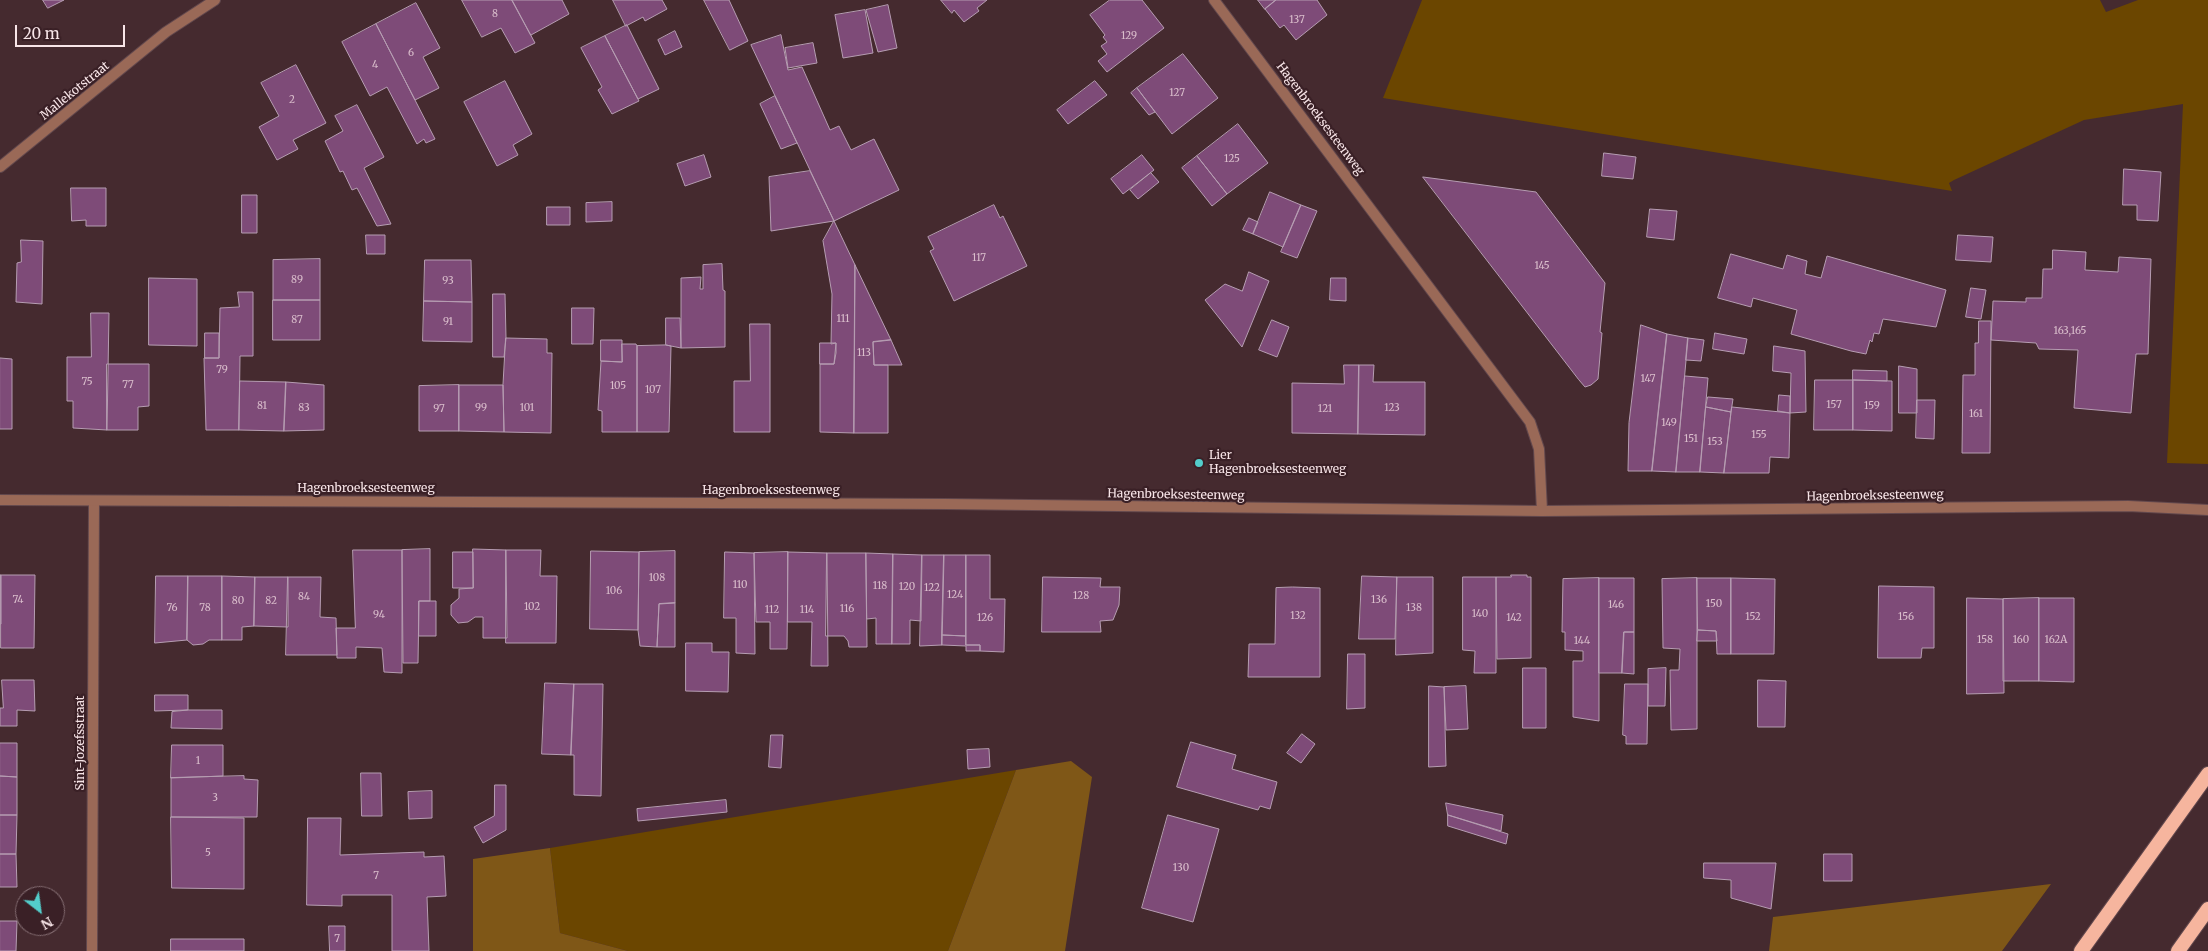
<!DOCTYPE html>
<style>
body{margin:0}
#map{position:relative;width:2208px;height:951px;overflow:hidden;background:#452a2f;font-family:Merriweather,serif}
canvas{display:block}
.north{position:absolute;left:15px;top:886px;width:50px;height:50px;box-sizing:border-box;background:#3a2026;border:1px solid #866f74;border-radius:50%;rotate:150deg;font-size:14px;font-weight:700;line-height:20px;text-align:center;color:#f8e5e8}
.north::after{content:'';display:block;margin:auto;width:18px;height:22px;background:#53cdcb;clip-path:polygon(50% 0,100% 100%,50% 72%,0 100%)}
.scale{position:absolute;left:15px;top:25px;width:110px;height:22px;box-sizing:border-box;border:2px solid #f8e5e8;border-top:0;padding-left:6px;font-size:15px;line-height:18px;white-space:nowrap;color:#f8e5e8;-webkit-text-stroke:4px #3a2026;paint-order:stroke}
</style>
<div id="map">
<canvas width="2208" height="951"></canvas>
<div class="north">N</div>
<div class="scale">20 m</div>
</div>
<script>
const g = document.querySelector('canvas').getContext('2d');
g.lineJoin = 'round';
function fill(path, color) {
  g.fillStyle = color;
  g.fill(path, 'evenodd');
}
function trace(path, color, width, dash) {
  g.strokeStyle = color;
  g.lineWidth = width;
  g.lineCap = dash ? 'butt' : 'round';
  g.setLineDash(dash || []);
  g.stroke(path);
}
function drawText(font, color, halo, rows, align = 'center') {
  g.font = font + ' Merriweather,serif';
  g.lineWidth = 4.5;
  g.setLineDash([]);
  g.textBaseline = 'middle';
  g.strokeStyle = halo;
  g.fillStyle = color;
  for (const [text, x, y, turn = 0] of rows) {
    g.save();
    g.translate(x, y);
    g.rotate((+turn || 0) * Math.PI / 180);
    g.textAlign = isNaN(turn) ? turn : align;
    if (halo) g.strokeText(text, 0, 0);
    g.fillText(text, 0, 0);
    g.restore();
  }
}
const green = new Path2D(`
 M 1422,0 L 2100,0 L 2106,12 L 2138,0 L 2208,0 L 2208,464 L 2167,463 L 2183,104 L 2084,120 L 1954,180 L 1949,183 L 1952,191 L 1383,98 Z
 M 1016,770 L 948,951 L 628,951 L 560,933 L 550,848 Z`);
const forest = new Path2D(`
 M 1071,761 L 1092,777 L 1065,951 L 948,951 L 1016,770 Z
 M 550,848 L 560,933 L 628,951 L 473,951 L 473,859 Z
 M 2051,884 L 2002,951 L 1769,951 L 1773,917 Z`);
const building = new Path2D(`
 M 43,0 L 64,0 L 48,8 Z
 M 462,0 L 512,0 L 535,43 L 515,53 L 501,28 L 482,37 Z
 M 512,0 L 562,0 L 569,14 L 531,35 Z
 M 613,0 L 662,0 L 667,9 L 645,21 L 643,17 L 626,26 Z
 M 704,0 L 729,0 L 748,41 L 730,50 Z
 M 941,0 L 987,0 L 977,8 L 979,11 L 964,22 L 954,10 L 952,13 Z
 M 1110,0 L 1142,0 L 1164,28 L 1107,72 L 1098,61 L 1107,54 L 1101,46 L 1107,42 L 1103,37 L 1105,35 L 1090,15 Z
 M 1258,0 L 1276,0 L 1265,9 Z
 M 1276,0 L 1317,0 L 1327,15 L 1296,40 L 1284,25 L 1280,28 L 1265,9 Z
 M 416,3 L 440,48 L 423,57 L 439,88 L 415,100 L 376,24 Z
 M 888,5 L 897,48 L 878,52 L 866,10 Z
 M 865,10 L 873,53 L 843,58 L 835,15 Z
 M 376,24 L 435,139 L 426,143 L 424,139 L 417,144 L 387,87 L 370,96 L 342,42 Z
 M 627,25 L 659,89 L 638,99 L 605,36 Z
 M 675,31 L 682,47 L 665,55 L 658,40 Z
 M 781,35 L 788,70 L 802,67 L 830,130 L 839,126 L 851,150 L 874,139 L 899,190 L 834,221 L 751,45 Z
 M 605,36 L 639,101 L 612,114 L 598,90 L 602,87 L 581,48 Z
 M 813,43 L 817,63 L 788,68 L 785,48 Z
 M 1183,54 L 1218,98 L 1172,134 L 1137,88 Z
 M 296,65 L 326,123 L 293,140 L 298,149 L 277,160 L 259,127 L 279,116 L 261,83 Z
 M 505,81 L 532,134 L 513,145 L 518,155 L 497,166 L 464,102 Z
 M 1095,81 L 1107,95 L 1068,124 L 1057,110 Z
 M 1137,88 L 1155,112 L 1149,115 L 1131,93 Z
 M 775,96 L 797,143 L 781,149 L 760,104 Z
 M 357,105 L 384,157 L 364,168 L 391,224 L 377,226 L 357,188 L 352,190 L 343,171 L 340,172 L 325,141 L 343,131 L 335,116 Z
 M 1238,124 L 1268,163 L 1227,194 L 1197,156 Z
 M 1604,153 L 1636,157 L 1633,179 L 1602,176 Z
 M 704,155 L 711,177 L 685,186 L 677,164 Z
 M 1142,155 L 1154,170 L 1123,194 L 1111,179 Z
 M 1197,156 L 1227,194 L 1212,206 L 1182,168 Z
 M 2124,169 L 2161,172 L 2158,221 L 2137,220 L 2137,205 L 2123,205 Z
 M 810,171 L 834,221 L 771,231 L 769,177 Z
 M 1151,173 L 1159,182 L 1138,199 L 1130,190 Z
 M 1423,177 L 1536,192 L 1605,283 L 1600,332 L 1602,333 L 1598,379 L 1591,385 L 1585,387 L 1579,380 Z
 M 71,188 L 106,188 L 106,226 L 86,226 L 86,220 L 72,221 Z
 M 1270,192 L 1301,205 L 1283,247 L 1253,234 Z
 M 242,195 L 257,195 L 257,233 L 242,233 Z
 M 612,202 L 612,221 L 586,222 L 586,203 Z
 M 994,205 L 1000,218 L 1003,216 L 1027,266 L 954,301 L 930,251 L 934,249 L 928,237 Z
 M 1301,205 L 1317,211 L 1297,258 L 1281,252 Z
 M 547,207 L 570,207 L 570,225 L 547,225 Z
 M 1650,209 L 1677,211 L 1674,240 L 1647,237 Z
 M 1249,218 L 1258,222 L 1253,234 L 1243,230 Z
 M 834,221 L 855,265 L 854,433 L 820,432 L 820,364 L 834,364 L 836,353 L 836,343 L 831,344 L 832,294 L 823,241 Z
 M 366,235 L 385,235 L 385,254 L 367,254 Z
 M 1958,235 L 1993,237 L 1991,262 L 1956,260 Z
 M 21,240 L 43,241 L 42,304 L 16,302 L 17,263 L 21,262 Z
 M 2053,250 L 2086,252 L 2085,270 L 2118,272 L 2119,257 L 2151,259 L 2148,354 L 2136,354 L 2131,413 L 2074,408 L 2078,350 L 2039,349 L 2036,343 L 1991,340 L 1993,301 L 2026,302 L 2026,298 L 2042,298 L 2043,269 L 2052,269 Z
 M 1731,254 L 1783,269 L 1787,255 L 1807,261 L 1805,274 L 1821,278 L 1827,256 L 1946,290 L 1936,327 L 1883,319 L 1879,334 L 1874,333 L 1872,342 L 1870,340 L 1866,354 L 1851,351 L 1791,334 L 1797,310 L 1753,298 L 1751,307 L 1718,298 Z
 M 320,259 L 320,300 L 273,300 L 273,260 Z
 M 425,260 L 471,260 L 472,302 L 424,301 Z
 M 722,264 L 723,290 L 725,291 L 725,347 L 681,348 L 681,278 L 701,277 L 700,289 L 703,289 L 703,265 Z
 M 855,265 L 891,340 L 873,342 L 874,365 L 888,365 L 888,433 L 854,433 Z
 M 1249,272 L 1269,281 L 1242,347 L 1205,300 L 1225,284 L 1242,291 Z
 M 149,278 L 197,279 L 197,346 L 149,345 Z
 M 1331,278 L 1346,278 L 1346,301 L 1330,300 Z
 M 1971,288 L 1986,290 L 1981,319 L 1966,317 Z
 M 238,292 L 253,292 L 253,356 L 240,356 L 239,430 L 206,430 L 204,358 L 219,358 L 220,308 L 239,307 Z
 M 493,294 L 505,294 L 506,338 L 504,357 L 493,357 Z
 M 273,300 L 320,300 L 320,340 L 273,340 Z
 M 424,301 L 472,302 L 472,342 L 423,341 Z
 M 572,308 L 594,308 L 593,344 L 572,344 Z
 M 91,313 L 109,313 L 107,430 L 73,428 L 73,401 L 67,401 L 67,357 L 91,357 Z
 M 666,318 L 680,318 L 681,348 L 666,345 Z
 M 1272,320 L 1289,327 L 1277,357 L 1259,350 Z
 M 1979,321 L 1991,321 L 1990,453 L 1962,453 L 1963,375 L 1975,375 L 1975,343 L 1978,343 Z
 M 750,324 L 770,324 L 770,432 L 734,432 L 734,381 L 750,381 Z
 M 1641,325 L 1667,334 L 1652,471 L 1628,471 L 1629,423 Z
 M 205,333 L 219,333 L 219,358 L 205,358 Z
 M 1715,333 L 1747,339 L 1744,354 L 1713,349 Z
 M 1667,334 L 1688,338 L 1676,472 L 1652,471 Z
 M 506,338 L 547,339 L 547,353 L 552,353 L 551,433 L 504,432 L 503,385 Z
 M 1688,338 L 1704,340 L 1701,361 L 1686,360 Z
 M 601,340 L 622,340 L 622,362 L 601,361 Z
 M 891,340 L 902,365 L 874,365 L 873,342 Z
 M 820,343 L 836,343 L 834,364 L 820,364 Z
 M 622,344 L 636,344 L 637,346 L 637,432 L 602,432 L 602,411 L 598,410 L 601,361 L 622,362 Z
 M 666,345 L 671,346 L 669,432 L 637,432 L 637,346 Z
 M 1774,346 L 1805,351 L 1806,412 L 1790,413 L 1791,373 L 1773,371 Z
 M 0,358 L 12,359 L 12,429 L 0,429 Z
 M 107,364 L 149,364 L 149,406 L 138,407 L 138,430 L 107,430 Z
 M 1344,365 L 1359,365 L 1358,434 L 1292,433 L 1292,383 L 1344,384 Z
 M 1359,365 L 1374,365 L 1373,382 L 1425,382 L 1425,435 L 1358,434 Z
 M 1899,366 L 1917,369 L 1917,413 L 1899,413 Z
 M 1853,370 L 1887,371 L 1887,381 L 1853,380 Z
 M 1685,376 L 1708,378 L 1700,472 L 1676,472 Z
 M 1815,380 L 1853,380 L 1853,430 L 1814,430 Z
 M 1853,380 L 1892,381 L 1892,431 L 1853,430 Z
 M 240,381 L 286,382 L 284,431 L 239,430 Z
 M 286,382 L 324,385 L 324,430 L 284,431 Z
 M 459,385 L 459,431 L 419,431 L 419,386 Z
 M 459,385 L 503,385 L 504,432 L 459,431 Z
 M 1779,395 L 1790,396 L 1790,413 L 1778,411 Z
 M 1708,397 L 1733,399 L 1731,412 L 1706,407 Z
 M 1917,400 L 1935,400 L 1934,439 L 1916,438 Z
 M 1706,407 L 1731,412 L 1724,473 L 1700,472 Z
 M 1732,407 L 1790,413 L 1789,458 L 1770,457 L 1769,473 L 1724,473 Z
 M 430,549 L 430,601 L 419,601 L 418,663 L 403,663 L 402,550 Z
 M 473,549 L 506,550 L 507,638 L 483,638 L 483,617 L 475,617 L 468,622 L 458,623 L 451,615 L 451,605 L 459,598 L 459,589 L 473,588 Z
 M 353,550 L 402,550 L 402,673 L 384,672 L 382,648 L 356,647 L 356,658 L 337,658 L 336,628 L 355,628 Z
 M 506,550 L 541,550 L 540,576 L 557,576 L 556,643 L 506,643 Z
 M 591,551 L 639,552 L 638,630 L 590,629 Z
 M 675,551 L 675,603 L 659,604 L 657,647 L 640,646 L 638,630 L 639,552 Z
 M 453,552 L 473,552 L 473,588 L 453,588 Z
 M 725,552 L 754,553 L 755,654 L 736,653 L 736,618 L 724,618 Z
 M 788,552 L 787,649 L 770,649 L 770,622 L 756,622 L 754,553 Z
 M 788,552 L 827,553 L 828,666 L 811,666 L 812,622 L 788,622 Z
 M 827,553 L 866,553 L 867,647 L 849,647 L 848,641 L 844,636 L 826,636 Z
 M 866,553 L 893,554 L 892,644 L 876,644 L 876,618 L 867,619 Z
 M 893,554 L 922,555 L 921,621 L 910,620 L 910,644 L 892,644 Z
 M 922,555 L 944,555 L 942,645 L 920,646 Z
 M 944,555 L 966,555 L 966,636 L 942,635 Z
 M 966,555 L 990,555 L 990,599 L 1005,599 L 1004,652 L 980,651 L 980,645 L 966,645 Z
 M 0,575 L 1,575 L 1,624 L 0,624 Z
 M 1,575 L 35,575 L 34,648 L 1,648 Z
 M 1511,575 L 1527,575 L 1527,577 L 1531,577 L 1531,658 L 1497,659 L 1496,577 L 1511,577 Z
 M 156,576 L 188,576 L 187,640 L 155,643 Z
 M 188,576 L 222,576 L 222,640 L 209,640 L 203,644 L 193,645 L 187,640 Z
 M 222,576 L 255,577 L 254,626 L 242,627 L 242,640 L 222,640 Z
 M 1362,576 L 1397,577 L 1395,639 L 1359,639 Z
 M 255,577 L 288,577 L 288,627 L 254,626 Z
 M 288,577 L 321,577 L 320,617 L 336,618 L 337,655 L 286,655 Z
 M 1043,577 L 1101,578 L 1100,587 L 1120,587 L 1119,605 L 1113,620 L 1100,621 L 1101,632 L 1042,632 Z
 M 1397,577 L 1433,577 L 1433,653 L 1396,655 Z
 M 1463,577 L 1496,577 L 1496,673 L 1474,673 L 1475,651 L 1463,650 Z
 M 1599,578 L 1599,721 L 1573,717 L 1573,661 L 1583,661 L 1583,651 L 1565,650 L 1565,632 L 1562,632 L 1563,579 Z
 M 1599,578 L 1634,578 L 1634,632 L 1624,632 L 1622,673 L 1599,673 Z
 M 1697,578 L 1697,729 L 1671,730 L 1670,670 L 1679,670 L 1680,649 L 1663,648 L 1662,579 Z
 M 1697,578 L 1731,578 L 1731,654 L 1717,654 L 1716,631 L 1698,630 Z
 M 1731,578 L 1775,579 L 1774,654 L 1731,654 Z
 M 1879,586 L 1934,587 L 1934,648 L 1922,648 L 1921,658 L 1878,658 Z
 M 1293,587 L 1320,588 L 1320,677 L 1248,677 L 1249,644 L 1275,644 L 1276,588 Z
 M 1967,598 L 2003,599 L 2004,693 L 1967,694 Z
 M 2039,598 L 2039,681 L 2003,681 L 2003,599 Z
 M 2039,598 L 2074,598 L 2074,682 L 2039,681 Z
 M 419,601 L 436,601 L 436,636 L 419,636 Z
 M 675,603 L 675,647 L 657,647 L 659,604 Z
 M 1698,630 L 1716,631 L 1717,641 L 1697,641 Z
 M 1624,632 L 1634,632 L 1634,674 L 1622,673 Z
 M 942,635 L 966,636 L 966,645 L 980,645 L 980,651 L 966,651 L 966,646 L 942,645 Z
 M 686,643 L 712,643 L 712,652 L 729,652 L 728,692 L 686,691 Z
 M 1348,654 L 1365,654 L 1365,708 L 1347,709 Z
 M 1523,668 L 1546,668 L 1546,728 L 1523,728 Z
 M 1666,668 L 1665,706 L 1648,706 L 1648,669 Z
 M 2,680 L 34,680 L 35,711 L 17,710 L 17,726 L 0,726 L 0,708 L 3,708 Z
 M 1758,680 L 1786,681 L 1785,727 L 1758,727 Z
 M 545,683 L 574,684 L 571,755 L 542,754 Z
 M 574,684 L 603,684 L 601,796 L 574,795 L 574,755 L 571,755 Z
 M 1625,684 L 1648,684 L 1647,744 L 1626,744 L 1626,736 L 1623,735 Z
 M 1429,686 L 1444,687 L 1446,766 L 1429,767 Z
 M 1466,686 L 1468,729 L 1446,730 L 1444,687 Z
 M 155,695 L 188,695 L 188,710 L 155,711 Z
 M 188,710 L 222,710 L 222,729 L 171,728 L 172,712 Z
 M 1302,734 L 1315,744 L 1301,763 L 1287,753 Z
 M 771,735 L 783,735 L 781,768 L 769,767 Z
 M 1191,742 L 1236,755 L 1232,769 L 1277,782 L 1270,809 L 1260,806 L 1258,810 L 1177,787 Z
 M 0,743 L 17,743 L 17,777 L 0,776 Z
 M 172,745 L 223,745 L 223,776 L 171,778 Z
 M 989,749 L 990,767 L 968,769 L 967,750 Z
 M 361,773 L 381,773 L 382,816 L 362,816 Z
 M 0,776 L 17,777 L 17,815 L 0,815 Z
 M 244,776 L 244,779 L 258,780 L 257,817 L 171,817 L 171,778 Z
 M 495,785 L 506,785 L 506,830 L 483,843 L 474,827 L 494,816 Z
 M 432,791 L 432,818 L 409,819 L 408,792 Z
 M 726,800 L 727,812 L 638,821 L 637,809 Z
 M 1446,803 L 1503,815 L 1501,831 L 1448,815 Z
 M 0,815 L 17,815 L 16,854 L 0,854 Z
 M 1168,815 L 1219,829 L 1193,922 L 1142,908 Z
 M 1448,815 L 1508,834 L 1506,844 L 1448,826 Z
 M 171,817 L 244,818 L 244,889 L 172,888 Z
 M 308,818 L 341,818 L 340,855 L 424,852 L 424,857 L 444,856 L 446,896 L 427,897 L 429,951 L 392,951 L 392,895 L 342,895 L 342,906 L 307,905 Z
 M 0,854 L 16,854 L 17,887 L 0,887 Z
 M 1824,854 L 1852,854 L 1852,881 L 1824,881 Z
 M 1704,863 L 1776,863 L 1771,909 L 1731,898 L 1731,880 L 1704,878 Z
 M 0,921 L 17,921 L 16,951 L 0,951 Z
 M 329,926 L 345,926 L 345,951 L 330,951 Z
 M 171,939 L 244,939 L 244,951 L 171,951 Z`);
const minor = new Path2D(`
 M 1214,0 L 1530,422 L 1539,449 L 1542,511
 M 0,167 L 166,32 L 215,0
 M 92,951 L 94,501`);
const tertiary = new Path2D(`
 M 0,500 L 946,504 L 1542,511 L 2128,506 L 2208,510`);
const trunk = new Path2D(`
 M 2081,951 L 2208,774
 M 2178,951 L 2208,909`);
const markers = [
 [1199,463,5,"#53cdcb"]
];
const numberNames = [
 ["8",495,14],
 ["137",1297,20],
 ["129",1129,36],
 ["6",411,53],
 ["4",375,65],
 ["127",1177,93],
 ["2",292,100],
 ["125",1232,159],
 ["117",979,258],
 ["145",1542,266],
 ["89",297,280],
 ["93",448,281],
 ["111",843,319],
 ["87",297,320],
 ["91",448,322],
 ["163,165",2070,331],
 ["113",864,353],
 ["79",222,370],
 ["147",1648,379],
 ["75",87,382],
 ["77",128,385],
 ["105",618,386],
 ["107",653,390],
 ["157",1834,405],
 ["81",262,406],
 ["159",1872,406],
 ["83",304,408],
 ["99",481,408],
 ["101",527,408],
 ["123",1392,408],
 ["97",439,409],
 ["121",1325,409],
 ["161",1976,414],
 ["149",1669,423],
 ["155",1759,435],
 ["151",1691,439],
 ["153",1715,442],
 ["108",657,578],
 ["110",740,585],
 ["118",880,586],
 ["120",907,587],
 ["122",932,588],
 ["106",614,591],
 ["124",955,595],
 ["128",1081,596],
 ["84",304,597],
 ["74",18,600],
 ["136",1379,600],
 ["80",238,601],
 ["82",271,601],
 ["150",1714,604],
 ["146",1616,605],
 ["102",532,607],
 ["76",172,608],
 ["78",205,608],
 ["138",1414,608],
 ["116",847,609],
 ["112",772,610],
 ["114",807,610],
 ["140",1480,614],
 ["94",379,615],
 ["132",1298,616],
 ["152",1753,617],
 ["156",1906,617],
 ["126",985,618],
 ["142",1514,618],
 ["158",1985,640],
 ["160",2021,640],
 ["162A",2056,640],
 ["144",1582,641],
 ["1",198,761],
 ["3",215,798],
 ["5",208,853],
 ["130",1181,868],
 ["7",376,876],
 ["7",337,939]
];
const streetNames = [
 ["Mallekotstraat",75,91,-39],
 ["Hagenbroeksesteenweg",1320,119,53],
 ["Hagenbroeksesteenweg",366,489],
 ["Hagenbroeksesteenweg",771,491],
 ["Hagenbroeksesteenweg",1176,495,1],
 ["Hagenbroeksesteenweg",1875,496,-1],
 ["Sint-Jozefsstraat",81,743,-90]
];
const poiNames = [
 ["Lier",1209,456],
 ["Hagenbroeksesteenweg",1209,470]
];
fill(green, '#6b4600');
fill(forest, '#7f5717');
fill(building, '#7e4b78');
trace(building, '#b69db2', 1);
trace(minor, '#62484d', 12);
trace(tertiary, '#62484d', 12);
trace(trunk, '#62484d', 16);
trace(minor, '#9a6957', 10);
trace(tertiary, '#9a6957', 10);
trace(trunk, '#f6b59e', 14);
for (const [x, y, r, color] of markers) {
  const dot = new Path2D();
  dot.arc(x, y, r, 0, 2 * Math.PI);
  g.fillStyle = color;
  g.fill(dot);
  trace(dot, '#3a2026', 2);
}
drawText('10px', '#dabecc', null, numberNames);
drawText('12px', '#f8e5e8', '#3a2026', streetNames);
drawText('12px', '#f8e5e8', '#3a2026', poiNames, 'left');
</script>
